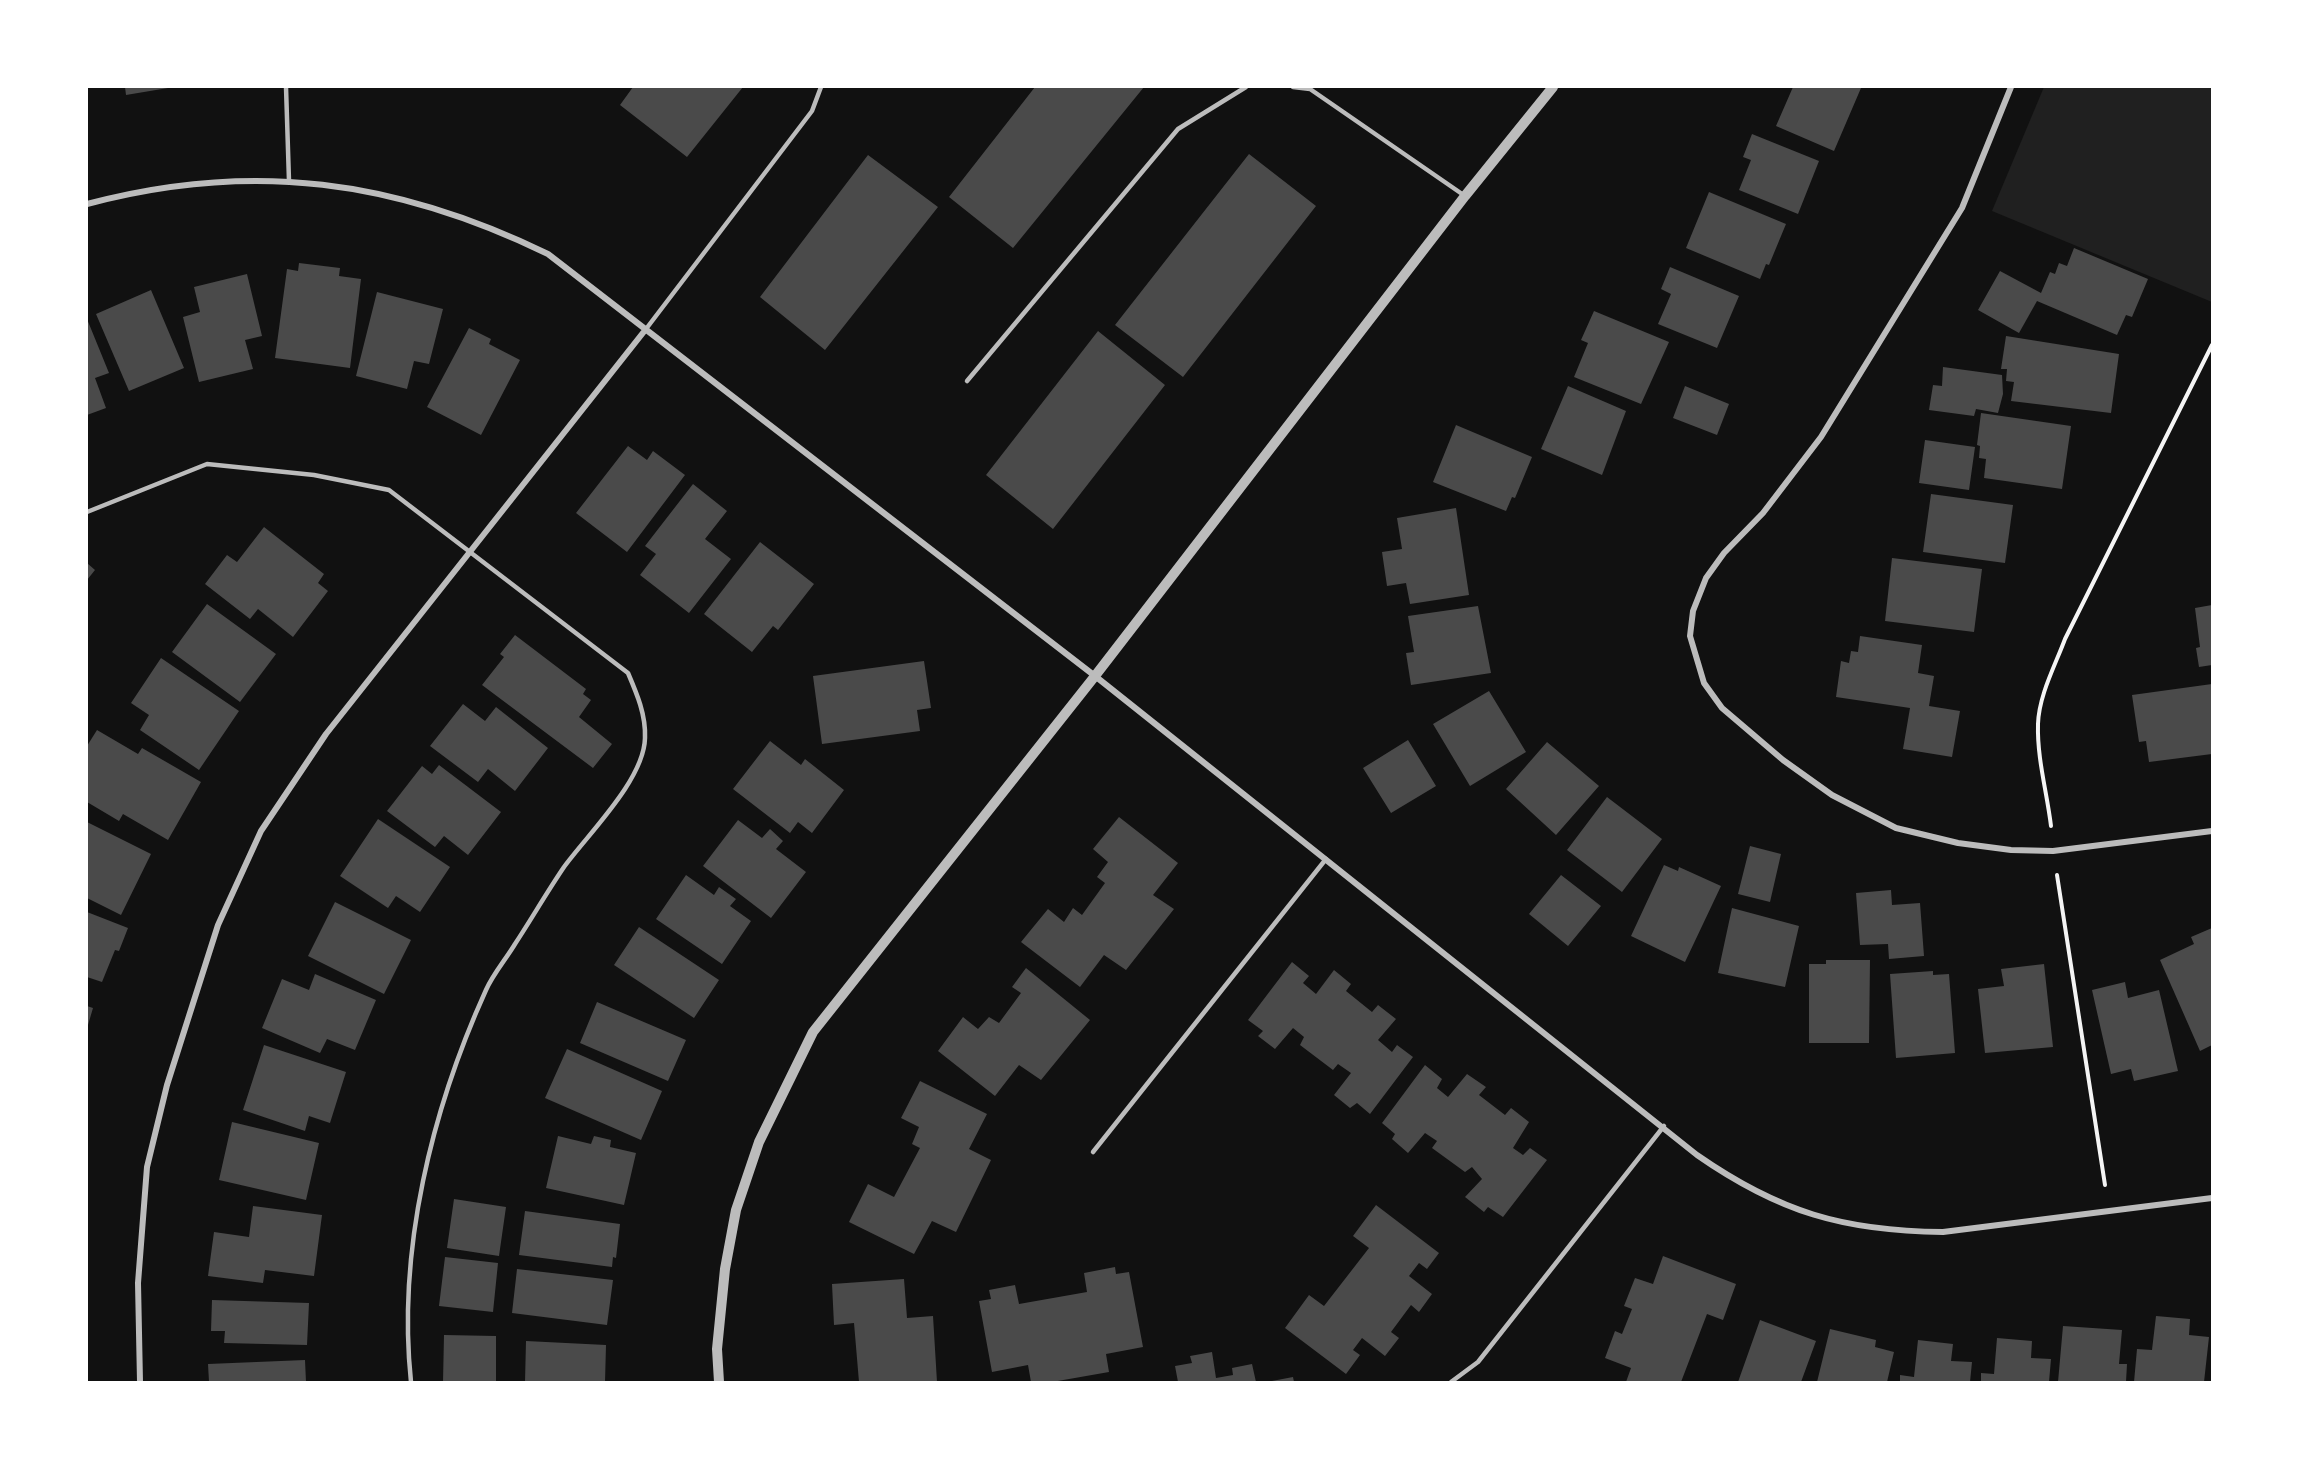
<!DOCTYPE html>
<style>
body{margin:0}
#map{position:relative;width:2299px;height:1469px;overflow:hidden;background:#111;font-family:Signika,sans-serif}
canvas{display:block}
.frame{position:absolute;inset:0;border:88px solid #fff;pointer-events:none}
</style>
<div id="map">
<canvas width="2299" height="1469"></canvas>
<div class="frame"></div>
</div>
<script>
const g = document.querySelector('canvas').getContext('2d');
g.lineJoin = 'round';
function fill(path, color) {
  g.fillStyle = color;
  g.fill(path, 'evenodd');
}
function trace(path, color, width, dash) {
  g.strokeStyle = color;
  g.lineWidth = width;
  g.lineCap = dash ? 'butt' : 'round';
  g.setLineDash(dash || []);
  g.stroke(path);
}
const green = new Path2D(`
 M 2044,87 L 2212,87 L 2212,302 L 1992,211 Z`);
const building = new Path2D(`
 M 125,87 L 168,87 L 168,88 L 126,95 Z
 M 633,87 L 743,87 L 687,157 L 620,105 Z
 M 1035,87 L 1144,87 L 1013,248 L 949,197 Z
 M 1793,87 L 1861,88 L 1834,151 L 1776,126 Z
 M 1752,134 L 1819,161 L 1798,214 L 1739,190 L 1751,160 L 1743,157 Z
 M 1249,154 L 1316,206 L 1183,377 L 1115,325 Z
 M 868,155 L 938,207 L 825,350 L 760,297 Z
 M 1709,192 L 1786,224 L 1769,265 L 1766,264 L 1760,279 L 1686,248 Z
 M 2074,248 L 2148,279 L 2132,317 L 2126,315 L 2117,335 L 2037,301 L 2019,333 L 1978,310 L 2000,271 L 2041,293 L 2050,272 L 2055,274 L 2059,263 L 2067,266 Z
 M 299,263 L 340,268 L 339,276 L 361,279 L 350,368 L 275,358 L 287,269 L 298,271 Z
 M 1670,267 L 1739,296 L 1717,348 L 1658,324 L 1671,294 L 1661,289 Z
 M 247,274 L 262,336 L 245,340 L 253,369 L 199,382 L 183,317 L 200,312 L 194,287 Z
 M 151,290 L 184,368 L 129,391 L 96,314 Z
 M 377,292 L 443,309 L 429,364 L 414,361 L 407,389 L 356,376 Z
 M 1594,311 L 1669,342 L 1641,404 L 1574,377 L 1588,343 L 1581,340 Z
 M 87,319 L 109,373 L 95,378 L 106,408 L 87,415 Z
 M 469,328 L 491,339 L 489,344 L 520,360 L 481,435 L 427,407 Z
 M 1098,331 L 1165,385 L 1053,529 L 986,475 Z
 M 2006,336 L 2119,354 L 2111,413 L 2011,401 L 2014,382 L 2006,381 L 2007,369 L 2001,369 Z
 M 1943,367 L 2002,375 L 2003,394 L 1998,413 L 1976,409 L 1974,416 L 1929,410 L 1933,385 L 1942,386 Z
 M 1568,386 L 1626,411 L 1602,475 L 1541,449 Z
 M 1685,386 L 1729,404 L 1717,435 L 1673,418 Z
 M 1981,413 L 2071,426 L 2062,489 L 1984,478 L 1986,459 L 1979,458 L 1980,446 L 1977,445 Z
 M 1456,425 L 1532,457 L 1515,498 L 1512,497 L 1506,511 L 1433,482 Z
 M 1925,440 L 1975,447 L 1969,490 L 1919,483 Z
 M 628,446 L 647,460 L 653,451 L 685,475 L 627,552 L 576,513 Z
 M 693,484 L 727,511 L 705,539 L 731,559 L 689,613 L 640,575 L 656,554 L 645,546 Z
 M 1931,494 L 2013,505 L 2005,563 L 1923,552 Z
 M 1456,508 L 1469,595 L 1410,604 L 1406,583 L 1387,586 L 1382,552 L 1402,549 L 1397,518 Z
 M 264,527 L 324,574 L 318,583 L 328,591 L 293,637 L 258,609 L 250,619 L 205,584 L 227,555 L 237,562 Z
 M 760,542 L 814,584 L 778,630 L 773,626 L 752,652 L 704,614 Z
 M 1892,558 L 1982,569 L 1974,632 L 1885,621 Z
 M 87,563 L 95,570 L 87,580 Z
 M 207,604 L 276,654 L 240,702 L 172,652 Z
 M 2212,605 L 2212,665 L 2199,667 L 2196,648 L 2200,647 L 2195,608 Z
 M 1478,606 L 1491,673 L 1411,685 L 1406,653 L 1414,652 L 1408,616 Z
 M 515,635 L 586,689 L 583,694 L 591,700 L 579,717 L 612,744 L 593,768 L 482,685 L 504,657 L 500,654 Z
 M 1860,636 L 1922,645 L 1918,673 L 1934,676 L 1929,706 L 1960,711 L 1952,757 L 1903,749 L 1910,708 L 1836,697 L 1841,661 L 1849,663 L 1851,651 L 1858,652 Z
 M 161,658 L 239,711 L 199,770 L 140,730 L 149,715 L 131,703 Z
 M 924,661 L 931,708 L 917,710 L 920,731 L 822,744 L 813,676 Z
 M 2212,684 L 2212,754 L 2149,762 L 2146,741 L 2139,742 L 2132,695 Z
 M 1489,691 L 1526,752 L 1470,786 L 1433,724 Z
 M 463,704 L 485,721 L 496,707 L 548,748 L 515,791 L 488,769 L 478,782 L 430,746 Z
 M 97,730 L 138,754 L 142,748 L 201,782 L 168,840 L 123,814 L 119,821 L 87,802 L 87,746 Z
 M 1408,740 L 1436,786 L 1391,813 L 1363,768 Z
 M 770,741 L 801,765 L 805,759 L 844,790 L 812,833 L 798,822 L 790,833 L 733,789 Z
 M 1547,742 L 1599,786 L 1556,835 L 1506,789 Z
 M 439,765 L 501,812 L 468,855 L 444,836 L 435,847 L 387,811 L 422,766 L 432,774 Z
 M 1607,797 L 1662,839 L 1622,892 L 1567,850 Z
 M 1119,817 L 1178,863 L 1153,895 L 1174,909 L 1126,970 L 1104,955 L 1080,987 L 1021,942 L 1048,909 L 1064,922 L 1073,908 L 1082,915 L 1105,883 L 1097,877 L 1108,862 L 1093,849 Z
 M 378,819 L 450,867 L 420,912 L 396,896 L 388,908 L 340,876 Z
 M 738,820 L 762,838 L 770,829 L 783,841 L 776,849 L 806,872 L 771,918 L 703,866 Z
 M 87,822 L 151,854 L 121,915 L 87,898 Z
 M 1750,846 L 1781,854 L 1770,902 L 1738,894 Z
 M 1664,865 L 1678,871 L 1679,867 L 1721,886 L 1685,962 L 1631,936 Z
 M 686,875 L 714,895 L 719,887 L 736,899 L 730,906 L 751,921 L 722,964 L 656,919 Z
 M 1561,875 L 1601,906 L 1568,946 L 1529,914 Z
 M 1891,890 L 1892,905 L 1920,903 L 1924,956 L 1889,959 L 1888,944 L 1860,945 L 1856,893 Z
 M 335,902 L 411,940 L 384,994 L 308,956 Z
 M 1732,908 L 1799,926 L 1785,987 L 1718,973 Z
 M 87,912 L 128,928 L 119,951 L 115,950 L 102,982 L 87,977 Z
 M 639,927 L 719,980 L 694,1018 L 614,965 Z
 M 2212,928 L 2212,1045 L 2200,1051 L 2160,960 L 2194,944 L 2191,937 Z
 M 1826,960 L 1870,960 L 1869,1043 L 1809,1043 L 1809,964 L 1826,964 Z
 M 1292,962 L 1309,976 L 1303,983 L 1316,994 L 1334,970 L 1351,984 L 1346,991 L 1372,1012 L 1378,1005 L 1396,1019 L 1378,1040 L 1392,1052 L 1397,1045 L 1413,1057 L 1370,1114 L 1357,1103 L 1350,1108 L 1334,1095 L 1351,1073 L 1338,1064 L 1333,1070 L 1300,1045 L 1304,1037 L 1293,1028 L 1275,1049 L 1258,1036 L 1263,1031 L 1248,1020 Z
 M 2044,964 L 2053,1047 L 1985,1053 L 1978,989 L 2004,986 L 2001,969 Z
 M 1026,968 L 1090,1020 L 1041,1080 L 1019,1065 L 995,1096 L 938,1051 L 963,1017 L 978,1029 L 989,1017 L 999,1023 L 1021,993 L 1012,987 Z
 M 1933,971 L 1933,975 L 1949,974 L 1955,1053 L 1896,1058 L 1890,974 Z
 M 315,974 L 376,1000 L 355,1050 L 327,1039 L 320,1053 L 262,1028 L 282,979 L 309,990 Z
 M 2125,982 L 2128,998 L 2159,990 L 2178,1071 L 2134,1081 L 2131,1069 L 2111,1074 L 2092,990 Z
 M 597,1002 L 686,1040 L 668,1081 L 580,1043 Z
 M 87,1006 L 93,1008 L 88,1025 L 87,1025 Z
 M 264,1045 L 346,1072 L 330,1123 L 309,1116 L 305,1131 L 243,1110 Z
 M 567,1049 L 662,1091 L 641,1140 L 545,1098 Z
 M 1425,1065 L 1442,1079 L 1437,1088 L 1448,1097 L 1467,1074 L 1486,1087 L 1479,1095 L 1505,1115 L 1511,1108 L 1529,1122 L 1513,1148 L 1523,1155 L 1530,1148 L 1547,1160 L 1503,1217 L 1488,1207 L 1484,1212 L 1465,1197 L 1482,1179 L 1472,1167 L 1465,1172 L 1432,1148 L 1437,1141 L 1425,1133 L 1408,1153 L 1392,1139 L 1395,1134 L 1382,1123 Z
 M 920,1081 L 987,1114 L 969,1149 L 991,1160 L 956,1232 L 932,1221 L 914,1254 L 849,1222 L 868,1184 L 894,1197 L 920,1148 L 912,1144 L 919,1127 L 901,1118 Z
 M 232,1122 L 319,1143 L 306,1200 L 219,1180 Z
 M 558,1136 L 591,1144 L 594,1136 L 611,1140 L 610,1147 L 636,1153 L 624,1205 L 546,1188 Z
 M 454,1199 L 506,1207 L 499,1256 L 447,1248 Z
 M 1376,1205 L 1439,1253 L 1427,1269 L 1419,1263 L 1409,1276 L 1432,1294 L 1419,1312 L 1411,1305 L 1391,1332 L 1399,1338 L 1385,1356 L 1362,1338 L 1353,1350 L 1360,1355 L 1346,1374 L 1285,1328 L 1309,1295 L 1324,1306 L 1369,1248 L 1353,1236 Z
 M 253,1206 L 322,1215 L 314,1276 L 265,1270 L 263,1283 L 208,1276 L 214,1232 L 249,1237 Z
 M 525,1211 L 620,1224 L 616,1258 L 613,1257 L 612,1267 L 519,1255 Z
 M 1663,1256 L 1736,1284 L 1723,1320 L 1707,1314 L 1681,1382 L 1626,1382 L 1631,1368 L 1605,1358 L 1615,1331 L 1622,1334 L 1632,1309 L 1624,1306 L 1635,1278 L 1653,1284 Z
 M 445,1257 L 498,1263 L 493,1312 L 439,1306 Z
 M 1115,1267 L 1116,1274 L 1129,1272 L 1143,1347 L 1106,1354 L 1109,1372 L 1052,1382 L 1031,1382 L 1028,1365 L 992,1372 L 979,1301 L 991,1299 L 989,1290 L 1015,1285 L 1019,1304 L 1087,1292 L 1084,1273 Z
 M 517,1269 L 613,1280 L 607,1325 L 512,1313 Z
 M 904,1279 L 907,1318 L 933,1316 L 937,1382 L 859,1382 L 854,1323 L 834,1325 L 832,1284 Z
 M 212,1300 L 309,1303 L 307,1345 L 224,1343 L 225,1331 L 211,1331 Z
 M 2156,1316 L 2190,1319 L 2189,1335 L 2209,1337 L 2204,1382 L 2134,1382 L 2137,1349 L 2152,1350 Z
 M 1760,1320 L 1816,1341 L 1801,1382 L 1738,1382 Z
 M 2063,1326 L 2122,1330 L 2119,1364 L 2127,1364 L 2126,1382 L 2058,1382 Z
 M 1830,1329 L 1876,1340 L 1875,1347 L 1894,1352 L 1887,1382 L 1817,1382 Z
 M 444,1335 L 496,1336 L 496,1382 L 443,1382 Z
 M 1997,1338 L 2032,1341 L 2031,1358 L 2051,1359 L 2049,1382 L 1981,1382 L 1981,1373 L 1994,1374 Z
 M 1918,1340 L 1953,1344 L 1951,1361 L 1972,1362 L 1970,1382 L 1900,1382 L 1900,1375 L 1914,1377 Z
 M 526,1341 L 606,1345 L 605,1382 L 525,1382 Z
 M 1212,1352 L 1216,1378 L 1233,1375 L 1232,1368 L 1252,1364 L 1256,1382 L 1178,1382 L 1175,1366 L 1192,1363 L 1190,1356 Z
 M 305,1360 L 306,1382 L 209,1382 L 208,1364 Z
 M 1293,1377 L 1294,1382 L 1272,1382 L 1272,1381 Z`);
const path = new Path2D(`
 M 2051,826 C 2047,792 2037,759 2038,724 C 2039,695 2055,666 2065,639 L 2212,345
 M 2057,875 L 2105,1185`);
const service = new Path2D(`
 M 286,87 L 289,181
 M 1293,87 L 1310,89 L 1465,196
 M 646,329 L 812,111 L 821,87
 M 967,381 L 1178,129 L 1246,87
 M 87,512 L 207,464 L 314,475 L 389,490 L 628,673 C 637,694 646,715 645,738 C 644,780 588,834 564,867 C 547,892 532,918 515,944 C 506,959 493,974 486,990 C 432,1109 397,1250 411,1382
 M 1093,1152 L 1326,859
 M 1451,1382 L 1478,1362 L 1664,1126`);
const minor = new Path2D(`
 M 2011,87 L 1962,208 L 1821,437 L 1763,513 L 1724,553 L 1706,578 L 1693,611 L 1690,636 L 1704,683 L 1722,708 L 1783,760 L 1832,795 L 1896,828 L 1958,843 L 2011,850 L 2053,851 L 2212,831
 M 87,204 C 252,160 396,180 548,254 L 1095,676 L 1697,1155 C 1779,1212 1843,1231 1943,1232 L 2212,1198
 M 140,1382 L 138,1283 L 147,1167 L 167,1085 L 218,925 L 261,831 L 326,734 L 646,329`);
const tertiary = new Path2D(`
 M 719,1382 L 717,1349 L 725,1269 L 736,1210 L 759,1142 L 813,1032 L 1095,676 L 1465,196 L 1553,87`);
fill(green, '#202020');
fill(building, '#4a4a4a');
trace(path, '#f5f5f5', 4);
trace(service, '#bcbcbc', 4.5);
trace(minor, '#bcbcbc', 6);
trace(tertiary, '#bcbcbc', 10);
</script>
